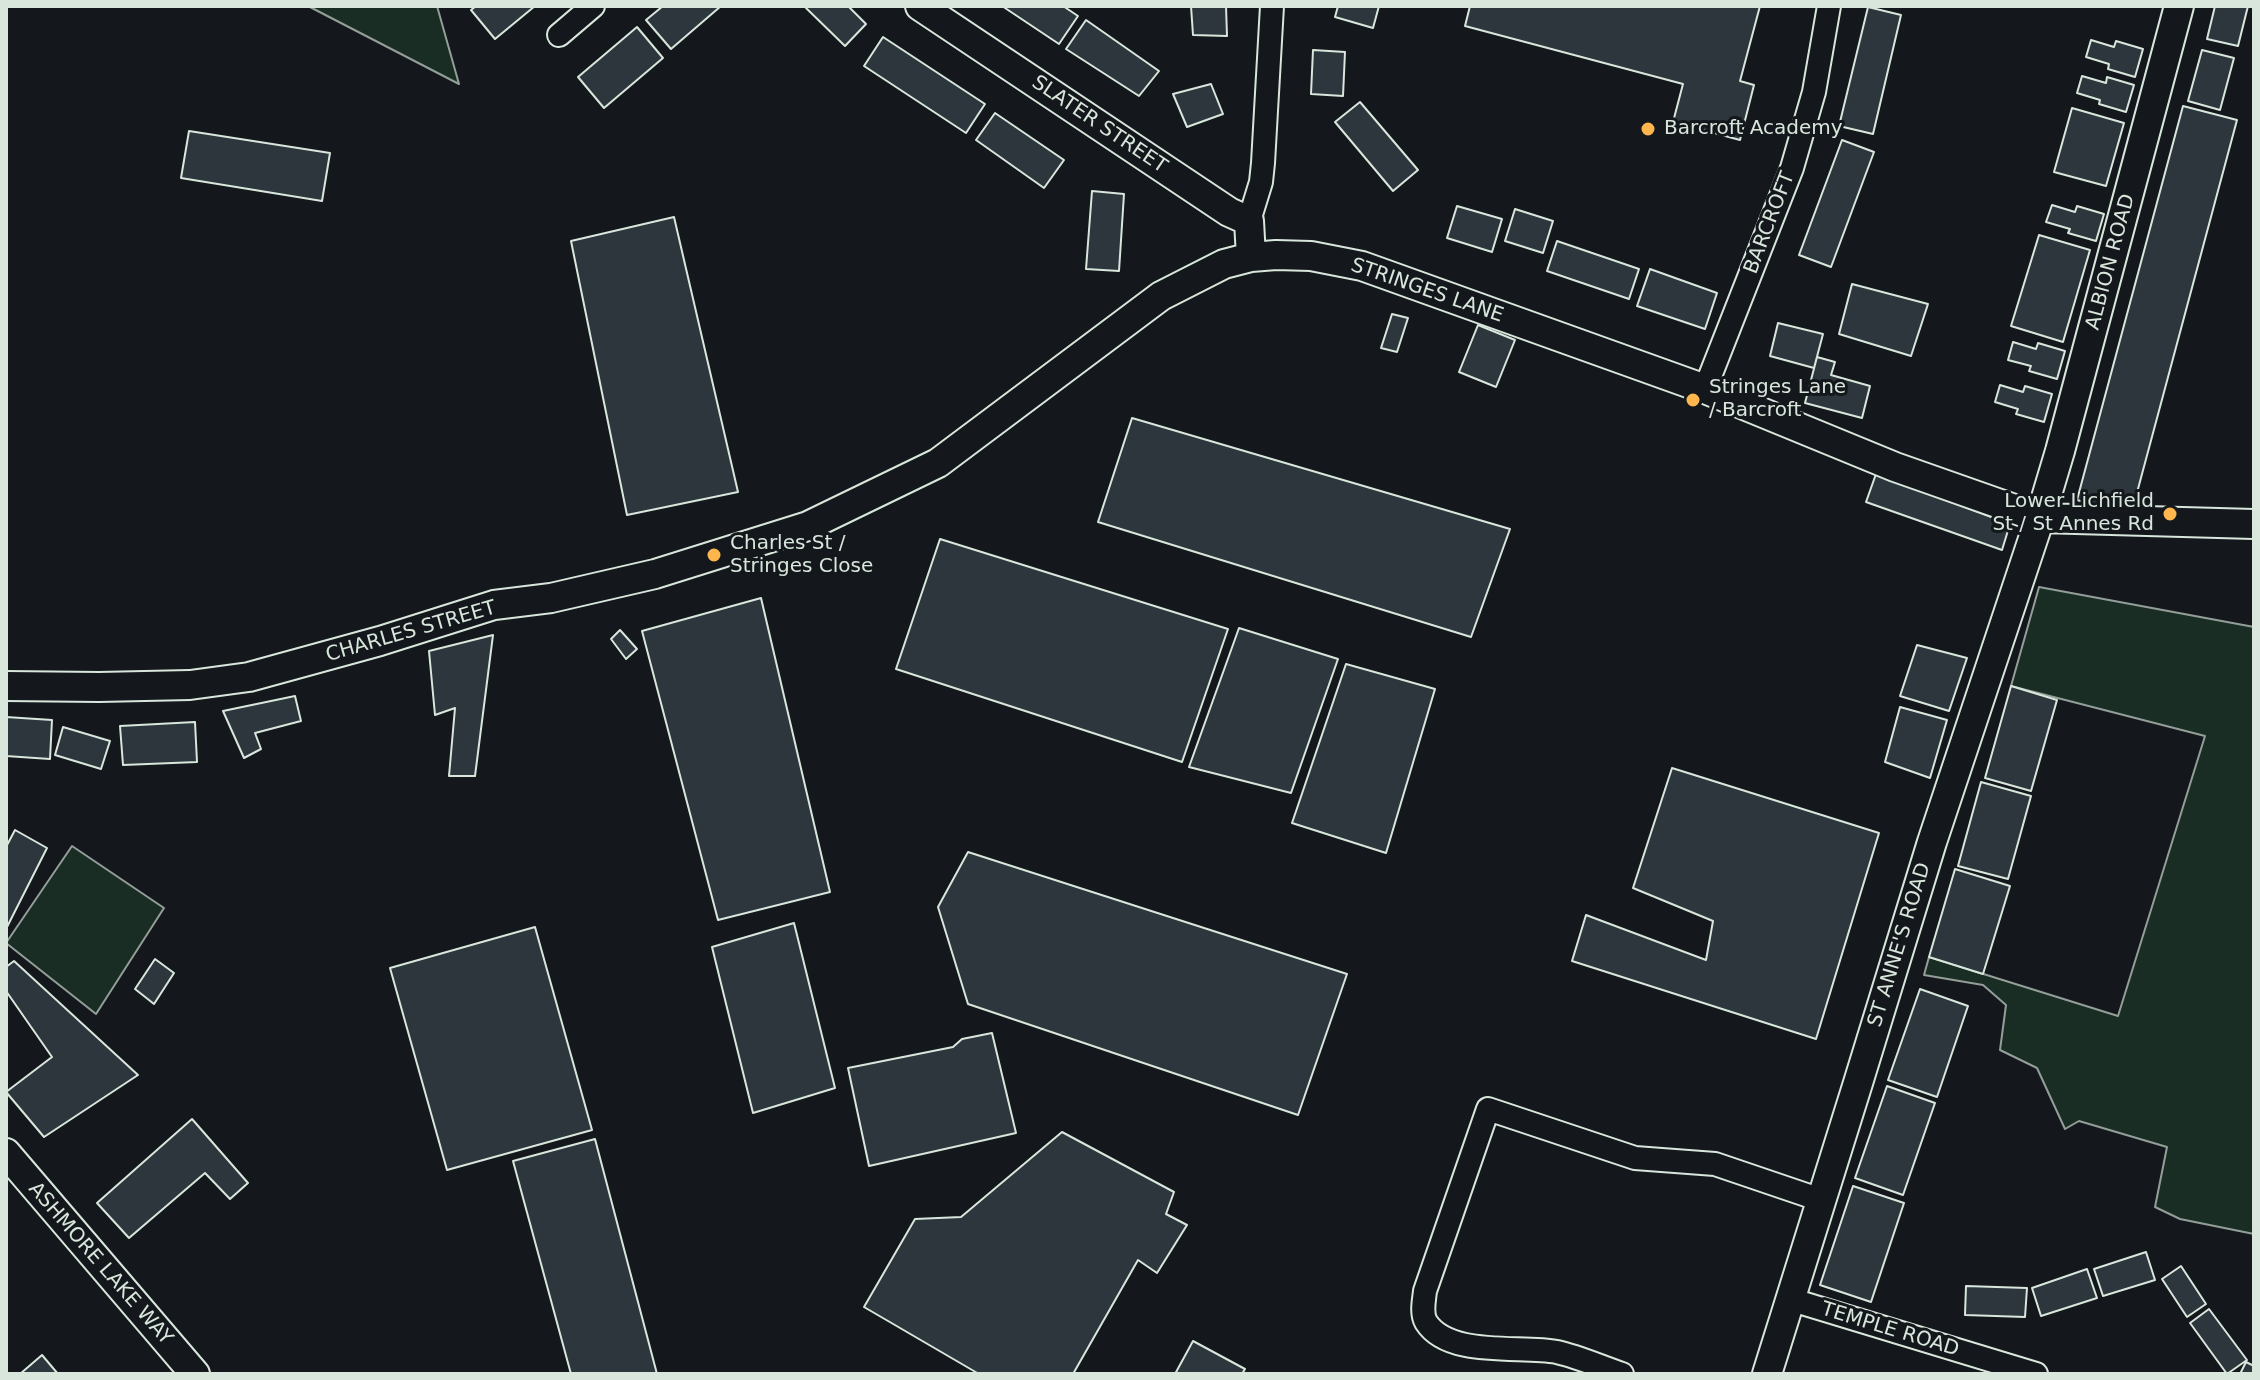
<!DOCTYPE html>
<style>
body{margin:0}
#map{position:relative;width:2260px;height:1380px;overflow:hidden;background:#14181c;font-family:"DejaVu Sans",sans-serif}
canvas{display:block}
.frame{position:absolute;inset:0;border:8px solid #d8e6dc;pointer-events:none}
</style>
<div id="map">
<canvas width="2260" height="1380"></canvas>
<div class="frame"></div>
</div>
<script>
const g = document.querySelector('canvas').getContext('2d');
g.lineJoin = 'round';
function fill(path, color) {
  g.fillStyle = color;
  g.fill(path, 'evenodd');
}
function trace(path, color, width, dash) {
  g.strokeStyle = color;
  g.lineWidth = width;
  g.lineCap = dash ? 'butt' : 'round';
  g.setLineDash(dash || []);
  g.stroke(path);
}
function drawText(font, color, halo, rows, align = 'center') {
  g.font = font + ' "DejaVu Sans",sans-serif';
  g.lineWidth = 6;
  g.setLineDash([]);
  g.textBaseline = 'middle';
  g.strokeStyle = halo;
  g.fillStyle = color;
  for (const [text, x, y, turn = 0] of rows) {
    g.save();
    g.translate(x, y);
    g.rotate((+turn || 0) * Math.PI / 180);
    g.textAlign = isNaN(turn) ? turn : align;
    if (halo) g.strokeText(text, 0, 0);
    g.fillText(text, 0, 0);
    g.restore();
  }
}
const green = new Path2D(`
 M 308,6 L 437,6 L 459,84 Z
 M 2039,587 L 2254,627 L 2254,1234 L 2180,1219 L 2155,1207 L 2167,1147 L 2079,1121 L 2065,1129 L 2037,1068 L 2000,1050 L 2006,1005 L 1983,985 L 1924,975 L 1929,957 L 2118,1016 L 2205,736 L 2011,686 Z
 M 72,846 L 164,908 L 96,1014 L 6,943 Z`);
const building = new Path2D(`
 M 476,6 L 535,6 L 495,39 L 471,10 Z
 M 663,6 L 721,6 L 671,49 L 646,20 Z
 M 808,6 L 848,6 L 866,24 L 845,46 L 806,8 Z
 M 1002,6 L 1063,6 L 1078,16 L 1059,44 Z
 M 1191,6 L 1226,6 L 1227,36 L 1193,35 Z
 M 1338,6 L 1379,6 L 1373,28 L 1335,17 Z
 M 1470,6 L 1760,6 L 1740,81 L 1754,85 L 1740,140 L 1673,122 L 1683,84 L 1465,26 Z
 M 2215,6 L 2248,6 L 2238,46 L 2207,39 Z
 M 1868,7 L 1901,15 L 1873,134 L 1839,126 Z
 M 1086,20 L 1159,71 L 1139,96 L 1066,49 Z
 M 637,27 L 663,58 L 604,108 L 578,77 Z
 M 883,37 L 985,104 L 966,133 L 864,66 Z
 M 2091,40 L 2114,47 L 2116,41 L 2143,49 L 2135,77 L 2108,69 L 2109,64 L 2086,57 Z
 M 1313,50 L 1345,52 L 1343,96 L 1311,94 Z
 M 2202,50 L 2234,58 L 2220,110 L 2188,101 Z
 M 2082,76 L 2106,83 L 2107,77 L 2134,85 L 2126,112 L 2099,104 L 2100,100 L 2077,93 Z
 M 1211,84 L 1223,114 L 1187,127 L 1173,94 Z
 M 1360,102 L 1418,170 L 1393,191 L 1335,122 Z
 M 2183,106 L 2237,120 L 2131,515 L 2077,500 Z
 M 2072,108 L 2124,123 L 2106,186 L 2054,172 Z
 M 995,113 L 1064,160 L 1044,188 L 976,140 Z
 M 189,131 L 330,153 L 322,201 L 181,178 Z
 M 1842,140 L 1874,152 L 1831,267 L 1799,255 Z
 M 1092,191 L 1124,194 L 1119,271 L 1086,269 Z
 M 2052,205 L 2075,212 L 2077,206 L 2104,214 L 2096,241 L 2068,233 L 2070,229 L 2046,222 Z
 M 1457,206 L 1502,219 L 1492,252 L 1447,238 Z
 M 1515,209 L 1553,221 L 1543,253 L 1505,241 Z
 M 674,217 L 738,492 L 627,515 L 571,241 Z
 M 2039,235 L 2090,250 L 2063,342 L 2011,326 Z
 M 1557,241 L 1639,269 L 1629,299 L 1547,271 Z
 M 1650,269 L 1717,293 L 1705,329 L 1637,306 Z
 M 1852,284 L 1928,304 L 1911,356 L 1839,334 Z
 M 1392,314 L 1408,318 L 1397,352 L 1381,348 Z
 M 1778,323 L 1823,334 L 1814,368 L 1770,356 Z
 M 1478,325 L 1515,340 L 1496,387 L 1459,372 Z
 M 2013,342 L 2036,349 L 2038,343 L 2065,351 L 2057,379 L 2029,371 L 2031,366 L 2008,360 Z
 M 1817,357 L 1835,362 L 1831,375 L 1870,386 L 1862,418 L 1805,403 Z
 M 2000,385 L 2023,392 L 2025,386 L 2052,394 L 2044,422 L 2016,414 L 2018,409 L 1995,402 Z
 M 1132,418 L 1510,529 L 1471,637 L 1098,522 Z
 M 1876,474 L 2010,524 L 2002,550 L 1866,502 Z
 M 940,539 L 1228,629 L 1182,762 L 896,669 Z
 M 761,598 L 830,892 L 718,920 L 642,631 Z
 M 1239,628 L 1338,659 L 1291,793 L 1189,767 Z
 M 620,630 L 637,649 L 626,659 L 611,639 Z
 M 493,635 L 475,776 L 449,776 L 455,708 L 435,715 L 429,651 Z
 M 1917,645 L 1967,658 L 1949,711 L 1900,696 Z
 M 1346,664 L 1435,689 L 1386,853 L 1292,823 Z
 M 2011,686 L 2057,700 L 2031,791 L 1985,778 Z
 M 295,696 L 301,721 L 255,733 L 261,749 L 244,758 L 223,711 Z
 M 1900,707 L 1947,720 L 1930,778 L 1885,762 Z
 M 6,717 L 52,720 L 50,759 L 6,756 Z
 M 195,722 L 197,762 L 123,765 L 120,726 Z
 M 63,727 L 110,741 L 101,769 L 55,755 Z
 M 1672,768 L 1879,833 L 1816,1039 L 1572,961 L 1586,915 L 1706,960 L 1713,921 L 1633,888 Z
 M 1981,782 L 2031,796 L 2008,879 L 1958,866 Z
 M 15,830 L 47,848 L 6,929 L 6,847 Z
 M 968,852 L 1347,974 L 1298,1115 L 968,1004 L 938,907 Z
 M 1955,869 L 2010,886 L 1983,974 L 1929,957 Z
 M 794,923 L 835,1088 L 753,1113 L 712,947 Z
 M 535,927 L 592,1130 L 447,1170 L 390,968 Z
 M 155,959 L 174,973 L 154,1004 L 135,989 Z
 M 14,961 L 138,1075 L 44,1137 L 6,1092 L 52,1057 L 6,991 L 6,967 Z
 M 1920,989 L 1968,1006 L 1937,1097 L 1888,1080 Z
 M 992,1033 L 1016,1133 L 869,1166 L 848,1068 L 953,1047 L 962,1039 Z
 M 1887,1086 L 1935,1103 L 1903,1195 L 1855,1178 Z
 M 192,1119 L 248,1183 L 230,1199 L 205,1173 L 129,1238 L 97,1203 Z
 M 1062,1132 L 1174,1192 L 1166,1214 L 1187,1225 L 1157,1273 L 1138,1260 L 1073,1374 L 979,1374 L 864,1307 L 915,1219 L 961,1217 Z
 M 595,1139 L 657,1374 L 571,1374 L 513,1161 Z
 M 1853,1186 L 1904,1203 L 1871,1302 L 1820,1285 Z
 M 2146,1252 L 2155,1280 L 2103,1296 L 2094,1269 Z
 M 2181,1266 L 2206,1304 L 2187,1317 L 2162,1279 Z
 M 2087,1269 L 2097,1298 L 2041,1316 L 2032,1288 Z
 M 1966,1286 L 2027,1288 L 2025,1317 L 1965,1315 Z
 M 2209,1309 L 2247,1360 L 2227,1374 L 2190,1323 Z
 M 1193,1341 L 1245,1369 L 1242,1374 L 1175,1374 Z
 M 42,1355 L 58,1374 L 20,1374 Z
 M 2246,1362 L 2254,1366 L 2254,1374 L 2240,1374 Z`);
const minor = new Path2D(`
 M 559,35 L 593,6
 M 1249,221 L 1261,182 L 1263,163 L 1272,6
 M 1705,389 L 1792,168 L 1814,92 L 1829,6
 M 1789,1299 L 2036,1374
 M 1622,1374 C 1601,1367 1579,1357 1557,1352 C 1521,1345 1449,1358 1426,1322 C 1421,1313 1424,1301 1425,1291 L 1488,1109 L 1635,1158 L 1715,1164 L 1821,1200`);
const tertiary = new Path2D(`
 M 920,6 L 1229,212 L 1249,221 L 1251,257
 M 6,686 L 99,687 L 190,685 L 249,677 L 380,641 L 494,605 L 551,598 L 655,574 L 808,526 L 938,463 L 1161,296 L 1224,264 L 1251,257 L 1276,255 L 1311,256 L 1362,266 L 1705,389 L 1895,467 L 2040,518 L 2254,524
 M 6,1153 L 195,1374
 M 1767,1374 L 1858,1083 L 1932,842 L 2040,518 L 2060,451 L 2179,6`);
const markers = [
 [1648,129,8,"#ffb74d"],
 [1693,400,8,"#ffb74d"],
 [2170,514,8,"#ffb74d"],
 [714,555,8,"#ffb74d"]
];
const streetNames = [
 ["SLATER STREET",1099,125,34],
 ["BARCROFT",1770,223,-69],
 ["ALBION ROAD",2111,262,-75],
 ["STRINGES LANE",1427,291,19],
 ["CHARLES STREET",411,632,-16],
 ["ST ANNE'S ROAD",1900,945,-73],
 ["ASHMORE LAKE WAY",100,1264,49],
 ["TEMPLE ROAD",1890,1330,17]
];
const poiNames = [
 ["Barcroft Academy",1664,129],
 ["Stringes Lane",1709,388],
 ["/ Barcroft",1709,411],
 ["Lower Lichfield",2154,502,"right"],
 ["St / St Annes Rd",2154,525,"right"],
 ["Charles St /",730,544],
 ["Stringes Close",730,567]
];
fill(green, '#1a2d24');
trace(green, '#939e99', 2);
fill(building, '#2c363c');
trace(building, '#d8e6dc', 2);
trace(minor, '#d8e6dc', 26);
trace(tertiary, '#d8e6dc', 32);
trace(minor, '#14181c', 22);
trace(tertiary, '#14181c', 28);
for (const [x, y, r, color] of markers) {
  const dot = new Path2D();
  dot.arc(x, y, r, 0, 2 * Math.PI);
  g.fillStyle = color;
  g.fill(dot);
  trace(dot, '#14181c', 3);
}
drawText('20px', '#d8e6dc', '#14181c', streetNames);
drawText('20px', '#d8e6dc', '#14181c', poiNames, 'left');
</script>
